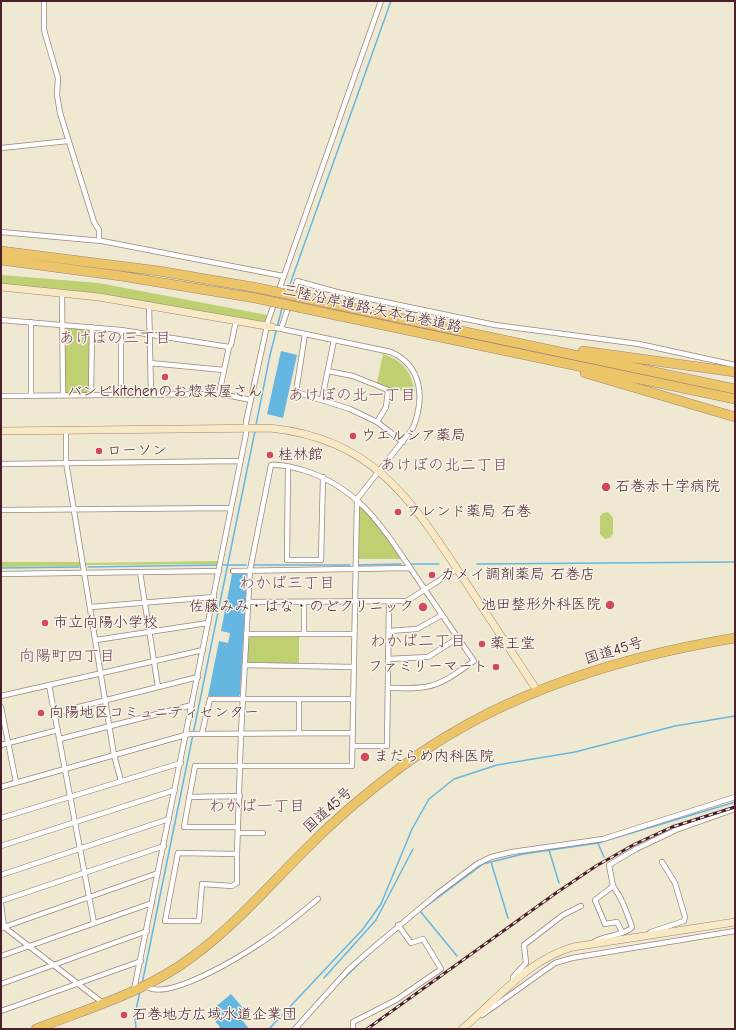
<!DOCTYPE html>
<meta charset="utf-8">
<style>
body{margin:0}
#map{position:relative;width:736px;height:1030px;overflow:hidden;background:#f0e9d1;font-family:"Comic Neue",sans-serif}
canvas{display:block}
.frame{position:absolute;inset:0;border:2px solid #4a1f2b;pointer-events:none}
</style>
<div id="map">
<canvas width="736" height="1030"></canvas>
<div class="frame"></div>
</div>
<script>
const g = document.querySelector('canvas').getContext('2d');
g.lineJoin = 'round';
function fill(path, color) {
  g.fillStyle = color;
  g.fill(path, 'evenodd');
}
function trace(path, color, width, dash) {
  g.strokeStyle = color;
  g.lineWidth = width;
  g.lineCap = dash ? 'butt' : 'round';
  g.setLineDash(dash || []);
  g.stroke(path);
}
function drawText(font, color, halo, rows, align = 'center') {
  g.font = font + ' "Comic Neue","Klee One",sans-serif';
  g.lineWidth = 3;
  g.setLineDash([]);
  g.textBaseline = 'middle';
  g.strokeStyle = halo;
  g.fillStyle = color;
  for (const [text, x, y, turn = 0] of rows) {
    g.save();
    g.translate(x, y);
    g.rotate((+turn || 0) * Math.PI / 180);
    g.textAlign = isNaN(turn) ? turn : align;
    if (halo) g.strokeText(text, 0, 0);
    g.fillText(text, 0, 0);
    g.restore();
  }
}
const green = new Path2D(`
 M 1,275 L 99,283 L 267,315 L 265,321 L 263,322 L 90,293 L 1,284 Z
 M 62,324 L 92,327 L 91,395 L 63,395 Z
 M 383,354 C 403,361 410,370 415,391 L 391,390 L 377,383 Z
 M 361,505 L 379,525 L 401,559 L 358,559 L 359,506 Z
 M 608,512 L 613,518 L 613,534 L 610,538 L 605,539 L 600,534 L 600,516 L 603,513 Z
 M 219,561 L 218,564 L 86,565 L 85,563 Z
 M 1,562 L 80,562 L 80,566 L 1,567 Z
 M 299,636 L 299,664 L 247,662 L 248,638 L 250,637 Z`);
const water = new Path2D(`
 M 281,351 L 297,355 L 283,418 L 267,414 Z
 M 245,572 L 247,574 L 240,694 L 239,696 L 208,696 L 219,641 L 228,643 L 230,633 L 221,631 L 232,574 Z
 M 231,994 L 243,1008 L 237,1013 L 249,1029 L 218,1029 L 220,1027 L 208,1013 Z`);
const stream = new Path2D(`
 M 289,287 L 391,1
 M 256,425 L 270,355 L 282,308
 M 409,564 L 439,564
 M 477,564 L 735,562
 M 223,565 L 246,565
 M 252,565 L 350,565
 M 357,565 L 401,564
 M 88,567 L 217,565
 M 1,568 L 79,567
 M 598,843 L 604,857
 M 549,850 L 559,883
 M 491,862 L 508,918
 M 424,908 L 483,864 L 523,854 L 598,843 L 735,802
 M 420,911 L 457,956
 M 324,978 L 376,920 L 413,849
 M 142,984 L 255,431
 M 337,985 L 370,953
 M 136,1029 L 135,1015 L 140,991
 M 269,1029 L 363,929 L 381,904 L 412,829 L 429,799 L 454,779 L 497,765 L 575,752 L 675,726 L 735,716`);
const street = new Path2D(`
 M 44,1 L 44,30 L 58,78 L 57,95 L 60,113 L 94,222 L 99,230 L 99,241
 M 1,148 L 68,141
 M 1,232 L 102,241 L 283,276
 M 280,287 L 294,290
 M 62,293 L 63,395
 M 149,304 L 151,393
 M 1,320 L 121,330 L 229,347 L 219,394
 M 281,329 L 297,281 L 337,292 L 495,325 L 639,344 L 735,365
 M 121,330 L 121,394
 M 305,334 L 296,392 L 350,409 L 377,422 L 403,442
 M 229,347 L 231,345 L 236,321
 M 150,363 L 224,370
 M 328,371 L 353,376 L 388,390 L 386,407 L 377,422
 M 91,395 L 92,327
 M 1,396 L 221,394 L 251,400
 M 31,396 L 31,322
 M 322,399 L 334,340
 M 66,430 L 66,462 L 114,755 L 121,781
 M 1,464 L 240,461
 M 288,467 L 287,560 L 321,560 L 323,477
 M 1,510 L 231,508
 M 233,571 L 410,568
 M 140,572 L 158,687
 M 1,574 L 219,571
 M 248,602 L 407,601 L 457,569
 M 304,602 L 304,633
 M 91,607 L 214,597
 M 389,631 L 417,629 L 442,615
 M 246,634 L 354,634
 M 96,640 L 208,623
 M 388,659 L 428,657 L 458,638
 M 245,665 L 354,667
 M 49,685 L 94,923
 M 1,696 L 203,650
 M 299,699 L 299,733
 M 1,707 L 16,782
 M 55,713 L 198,677
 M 202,733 L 210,699 L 353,699
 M 60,739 L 192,705
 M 1,745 L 58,730
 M 353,746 L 387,746 L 389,602
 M 1,787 L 189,734 L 353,733
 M 189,797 L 240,796
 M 1,818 L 181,763
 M 238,827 L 184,827 L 195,766 L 352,766 L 357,499 L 413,428 C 425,398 422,366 391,352 L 272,327
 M 238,833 L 263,833
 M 1,846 L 175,790
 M 237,854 L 237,883 L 232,886 L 202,884 L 199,921 L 165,921 L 178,853 L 237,854 L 241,733 L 250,570 L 271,465 C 282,464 296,468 306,471 C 363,490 386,533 417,578 C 436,606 455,634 474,661 C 459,671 444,684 425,687 C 413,689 400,688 388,688
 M 1,875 L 169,819
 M 1,901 L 164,846
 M 1,904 L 4,927 L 158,873
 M 1,928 L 4,927 L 103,1003
 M 622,932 L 617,922 L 605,924 L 595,900 L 613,886 L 609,865 L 636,849 L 676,830 L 735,809
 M 647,935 L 651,932 L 684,921 L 685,917 L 675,883 L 662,862
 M 594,942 C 603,936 628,934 632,927 C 626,911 623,900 613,886
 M 1,956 L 152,903
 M 513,983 L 513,977 L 526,963 L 524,945 L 563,915 L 581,906
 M 1,984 L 147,931
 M 146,986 C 166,1003 243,955 262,942 C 282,929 300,914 318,899
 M 134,990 L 246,434 L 246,422 L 268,321 L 381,1
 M 1,1011 L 141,961
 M 482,1015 L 555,963 L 572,958 L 735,931
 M 295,1029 L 348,970 L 367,953 L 437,894 L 477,864 L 491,857 L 512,852 L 603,839 L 735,797
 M 353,1029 L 353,1022 L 396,1000 L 441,969 L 423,939 L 411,943 L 398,925`);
const secondary = new Path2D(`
 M 1,287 L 99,297 L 272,327
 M 1,431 L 270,428 C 373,439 410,498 463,578 C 488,616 513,654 538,692
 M 462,1029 C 497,1000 527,960 573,947 L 735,922`);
const highway = new Path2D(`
 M 1,251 L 159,271 L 258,288
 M 1,260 L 121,276 L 255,298
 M 305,298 L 735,389
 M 302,308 L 735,399
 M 583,351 L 735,372
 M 585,373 L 735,417
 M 36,1029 C 89,1008 146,992 192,957 C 233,927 266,889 302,853 C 333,821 366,793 401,767 C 497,695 618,657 735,638`);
const rail = new Path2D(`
 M 367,1029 L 556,893 L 596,866 L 635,844 L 672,827 L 735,807`);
const highwayBridge = new Path2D(`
 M 258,288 L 305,298
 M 255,298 L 302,308`);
const markers = [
 [165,377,4,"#d1495b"],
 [353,436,4,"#d1495b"],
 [99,451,4,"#d1495b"],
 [270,455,4,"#d1495b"],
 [606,487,5,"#d1495b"],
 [398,512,4,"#d1495b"],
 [432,575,4,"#d1495b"],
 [610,605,5,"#d1495b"],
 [423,607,5,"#d1495b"],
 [45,623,4,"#d1495b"],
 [482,644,4,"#d1495b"],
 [496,667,4,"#d1495b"],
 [41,713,4,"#d1495b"],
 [365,757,5,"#d1495b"],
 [124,1015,4,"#d1495b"]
];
const streetNames = [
 ["三陸沿岸道路;矢本石巻道路",372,309,12],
 ["国道45号",614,651,-17],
 ["国道45号",328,810,-42]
];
const poiNames = [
 ["バンビkitchenのお惣菜屋さん",165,392,"center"],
 ["ウエルシア薬局",361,436],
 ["ローソン",107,451],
 ["桂林館",278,455],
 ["石巻赤十字病院",615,487],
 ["フレンド薬局 石巻",406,512],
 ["カメイ調剤薬局 石巻店",440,575],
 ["池田整形外科医院",601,605,"right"],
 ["佐藤みみ・はな・のどクリニック",414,607,"right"],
 ["市立向陽小学校",53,623],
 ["薬王堂",490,644],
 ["ファミリーマート",488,667,"right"],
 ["向陽地区コミュニティセンター",49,713],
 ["まだらめ内科医院",374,757],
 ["石巻地方広域水道企業団",132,1015]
];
const neighbourhoodNames = [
 ["あけぼの三丁目",115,338],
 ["あけぼの北一丁目",352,395],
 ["あけぼの北二丁目",444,465],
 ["わかば三丁目",287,583],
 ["わかば二丁目",418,641],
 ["向陽町四丁目",67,656],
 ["わかば一丁目",257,806]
];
fill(green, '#bed072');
fill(water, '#65b7e1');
trace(stream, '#65b7e1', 1.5);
trace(street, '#9d847e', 6);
trace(secondary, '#9d847e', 8);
trace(highway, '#9d847e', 10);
trace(street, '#fff', 4.5);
trace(secondary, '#f8e8c3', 7);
trace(highway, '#edc569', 9);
trace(rail, '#4a1f2b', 3);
trace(rail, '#f7f3e8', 1.5, [4.5]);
trace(highwayBridge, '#9d847e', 10, []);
trace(highwayBridge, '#edc569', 9);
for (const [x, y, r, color] of markers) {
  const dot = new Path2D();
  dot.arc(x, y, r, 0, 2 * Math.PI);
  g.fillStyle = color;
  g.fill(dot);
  trace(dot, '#f7f3e8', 1.5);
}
drawText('15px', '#4a1f2b', '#f7f3e8', streetNames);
drawText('15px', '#4a1f2b', '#f7f3e8', poiNames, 'left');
drawText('16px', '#7a4b5c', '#f7f3e8', neighbourhoodNames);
</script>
